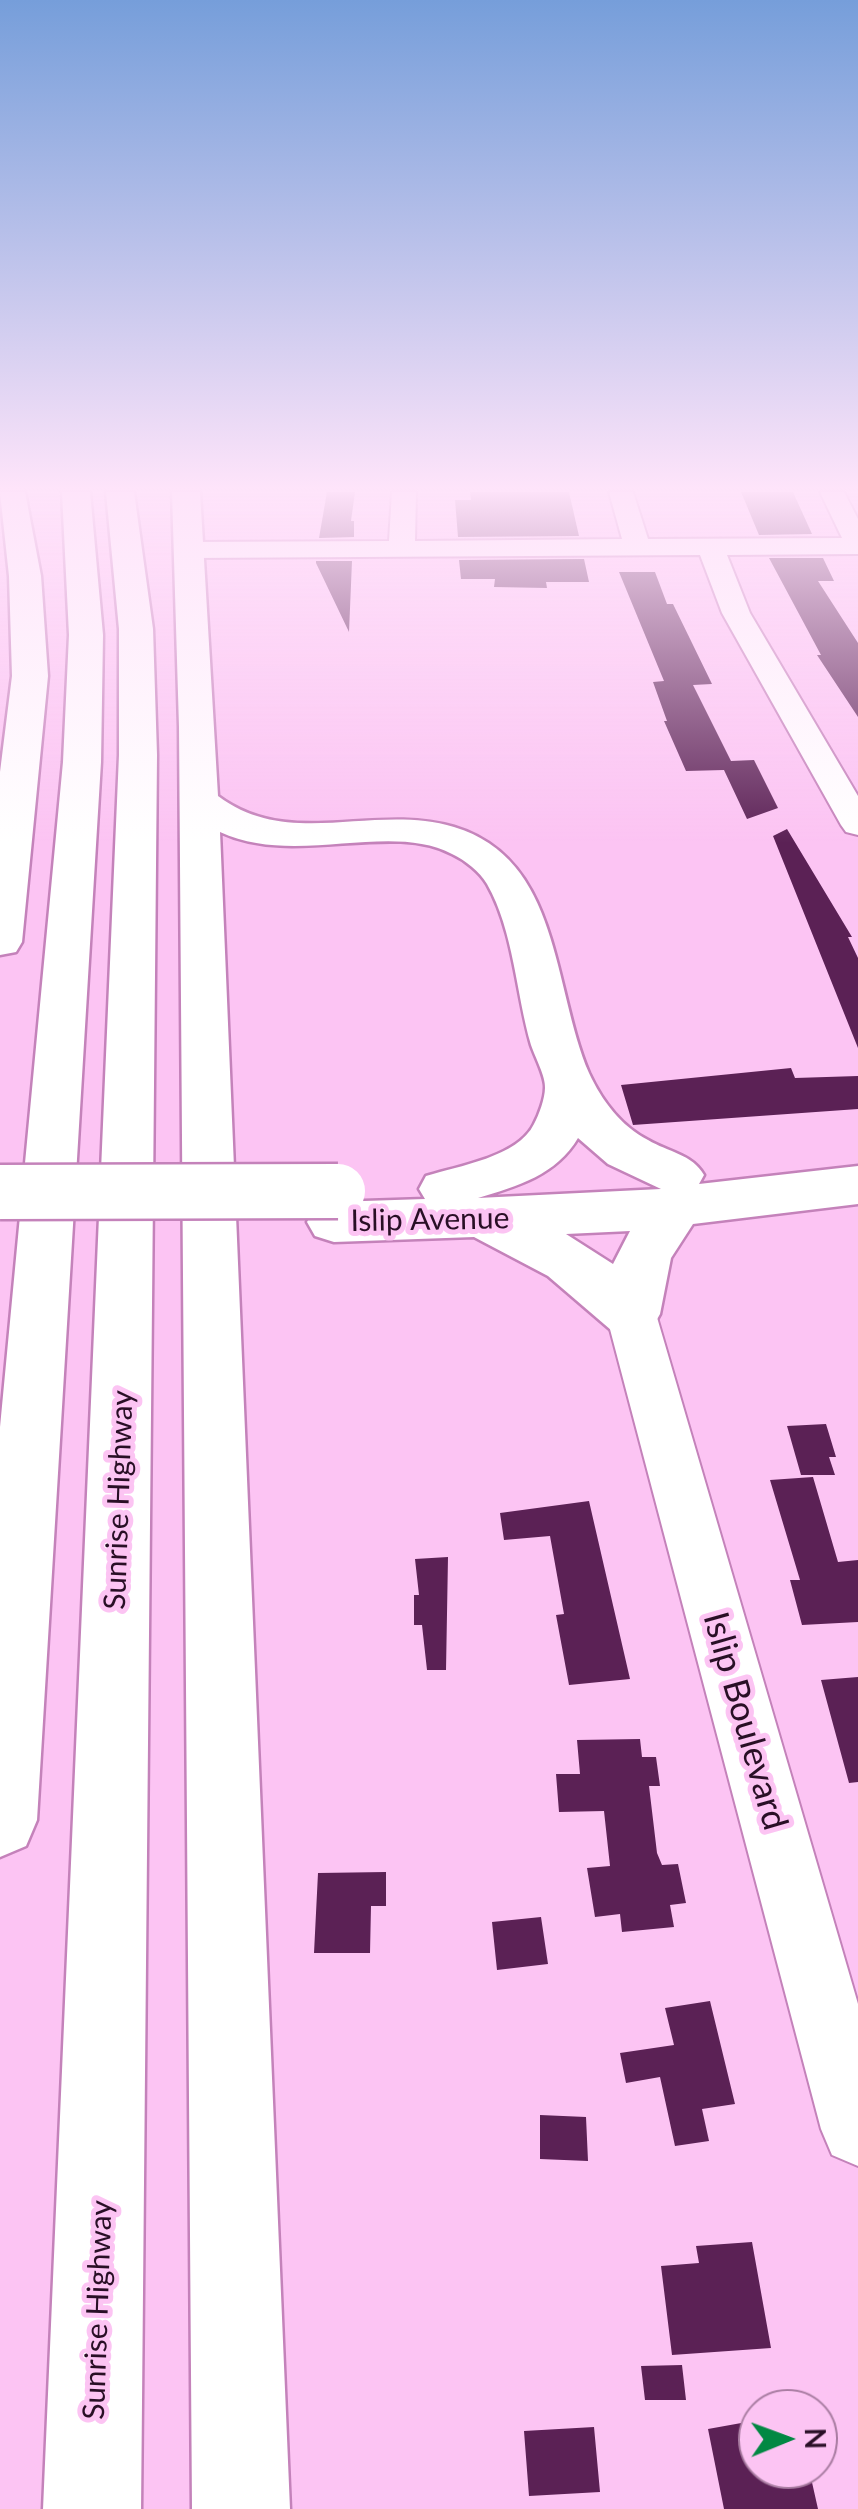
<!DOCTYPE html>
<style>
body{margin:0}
#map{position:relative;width:858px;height:2509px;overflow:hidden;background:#fcc4f3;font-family:Lato,sans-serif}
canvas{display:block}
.north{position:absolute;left:738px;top:2389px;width:100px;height:100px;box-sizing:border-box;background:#fcc4f3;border:2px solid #a87ca1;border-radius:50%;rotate:89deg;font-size:28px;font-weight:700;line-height:40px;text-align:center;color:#290f26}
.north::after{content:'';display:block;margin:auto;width:35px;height:45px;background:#028843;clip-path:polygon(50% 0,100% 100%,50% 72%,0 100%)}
</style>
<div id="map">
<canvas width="858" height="2509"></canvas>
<div class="north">N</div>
</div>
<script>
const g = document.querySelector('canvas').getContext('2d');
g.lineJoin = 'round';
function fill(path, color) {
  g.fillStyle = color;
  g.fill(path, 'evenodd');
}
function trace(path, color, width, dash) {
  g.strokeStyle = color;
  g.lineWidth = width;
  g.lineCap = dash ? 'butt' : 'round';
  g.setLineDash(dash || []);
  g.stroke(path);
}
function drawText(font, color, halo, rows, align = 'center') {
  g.font = font + ' Lato,sans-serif';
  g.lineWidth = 10;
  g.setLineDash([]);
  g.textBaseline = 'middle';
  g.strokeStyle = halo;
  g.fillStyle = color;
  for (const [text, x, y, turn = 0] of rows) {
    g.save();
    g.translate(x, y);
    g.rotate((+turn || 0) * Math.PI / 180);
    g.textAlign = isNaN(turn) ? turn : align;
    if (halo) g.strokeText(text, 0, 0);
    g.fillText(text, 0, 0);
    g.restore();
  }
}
const building = new Path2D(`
 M 327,492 L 355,492 L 351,521 L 354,521 L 354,537 L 319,538 Z
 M 470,492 L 569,492 L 579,536 L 458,537 L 455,500 L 471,500 Z
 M 741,492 L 793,492 L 812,534 L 759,535 Z
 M 769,558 L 823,558 L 834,581 L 818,581 L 858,643 L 858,717 L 817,655 L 821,655 Z
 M 584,559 L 589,582 L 546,582 L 547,588 L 494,587 L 495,579 L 461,579 L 459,560 Z
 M 316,561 L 352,561 L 349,632 L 316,563 Z
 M 619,572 L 655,572 L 667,604 L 673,604 L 712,684 L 693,685 L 731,761 L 754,760 L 778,808 L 747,819 L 724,770 L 686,771 L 664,721 L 667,721 L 653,682 L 664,681 Z
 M 787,829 L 852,937 L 848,937 L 858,958 L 858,1048 L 773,836 Z
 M 791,1068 L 795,1078 L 858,1076 L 858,1109 L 633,1125 L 621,1085 Z
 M 826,1424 L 836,1457 L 829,1457 L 835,1475 L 801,1475 L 787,1426 Z
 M 813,1477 L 838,1562 L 858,1560 L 858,1622 L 802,1625 L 790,1580 L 800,1580 L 770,1480 Z
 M 589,1501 L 630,1679 L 569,1685 L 556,1615 L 564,1614 L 550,1536 L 504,1540 L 500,1513 Z
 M 448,1557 L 446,1670 L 427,1670 L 422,1625 L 414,1625 L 414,1595 L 419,1595 L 415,1559 Z
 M 858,1677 L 858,1782 L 849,1783 L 821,1680 Z
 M 640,1739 L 642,1757 L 656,1757 L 660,1786 L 649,1786 L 657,1853 L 662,1865 L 678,1864 L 686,1903 L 670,1905 L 674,1927 L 622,1932 L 620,1914 L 595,1917 L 587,1868 L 610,1866 L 604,1811 L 559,1812 L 556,1774 L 580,1774 L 577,1740 Z
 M 386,1872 L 386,1906 L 371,1906 L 370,1953 L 314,1953 L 318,1873 Z
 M 541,1917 L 548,1964 L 497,1970 L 492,1922 Z
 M 710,2001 L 735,2104 L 702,2109 L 709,2141 L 675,2146 L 660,2077 L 626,2083 L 620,2053 L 674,2045 L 665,2008 Z
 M 540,2115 L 586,2117 L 588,2161 L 540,2159 Z
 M 752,2242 L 771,2348 L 672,2355 L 661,2266 L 699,2263 L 696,2246 Z
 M 682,2365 L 686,2400 L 645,2400 L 641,2366 Z
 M 758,2420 L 758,2469 L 809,2469 L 818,2509 L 724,2509 L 708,2429 Z
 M 594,2427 L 600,2492 L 529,2496 L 524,2431 Z`);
const minor = new Path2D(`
 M 392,492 L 416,492 L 415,541 L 622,539 L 609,492 L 633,492 L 648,539 L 842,538 L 820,492 L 844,492 L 858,519 L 858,554 L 727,555 L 750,613 L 858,796 L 858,835 L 846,832 L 841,825 L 722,613 L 700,555 L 191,558 L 178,550 L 191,542 L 389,541 Z
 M 631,1295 L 648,1300 L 656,1314 L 858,2004 L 858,2166 L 832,2155 L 821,2129 L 606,1314 L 614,1300 Z`);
const major = new Path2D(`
 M 0,492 L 25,492 L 41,576 L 48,676 L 22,942 L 16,952 L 0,955 L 0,772 L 12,676 L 9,576 Z
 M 172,492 L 200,492 L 218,796 C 290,850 373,803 454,827 C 561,859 552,986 589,1073 C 602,1101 621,1126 648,1140 C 668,1152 692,1154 704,1175 L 699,1184 L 858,1166 L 858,1204 L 693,1224 L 671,1258 L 660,1314 L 651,1330 L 631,1336 L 611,1330 L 548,1276 L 474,1237 L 334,1242 L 315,1236 L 307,1222 L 315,1208 L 334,1202 L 425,1199 L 419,1189 L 426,1176 C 458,1166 518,1157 534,1124 C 539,1115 545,1098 545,1088 C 546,1077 535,1057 531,1045 C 516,994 514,931 487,884 C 480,872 465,860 452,854 C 389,821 295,867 220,832 L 290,2509 L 192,2509 L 179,727 ZM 578,1138 L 608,1164 L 661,1189 L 478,1198 C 518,1186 556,1175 578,1138 ZM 630,1231 L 613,1264 L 566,1234 Z`);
const highway = new Path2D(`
 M 62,492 L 90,492 L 103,635 L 101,762 L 37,1820 L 26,1846 L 0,1857 L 0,1427 L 63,762 L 69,635 Z
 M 106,492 L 134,492 L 153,629 L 157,755 L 141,2509 L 43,2509 L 119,755 L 119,629 Z`);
const majorBridge = new Path2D(`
 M 0,1192 L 338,1191`);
const streetNames = [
 ["Islip Avenue",430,1220,-1],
 ["Sunrise Highway",119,1500,-88],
 ["Sunrise Highway",98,2310,-88]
];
const nearStreetnames = [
 ["Islip Boulevard",745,1721,74]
];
fill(building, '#5b2155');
trace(minor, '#c482ba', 4);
trace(major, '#c482ba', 5);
trace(highway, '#c482ba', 5);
fill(minor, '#fff');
fill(major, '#fff');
fill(highway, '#fff');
trace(majorBridge, '#c482ba', 59, []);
trace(majorBridge, '#fff', 54);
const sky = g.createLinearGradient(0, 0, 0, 843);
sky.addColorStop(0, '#769eda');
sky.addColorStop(0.58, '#fee4fa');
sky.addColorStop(1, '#fee4fa00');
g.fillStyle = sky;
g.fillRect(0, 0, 858, 843);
drawText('30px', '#290f26', '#fcc4f3', streetNames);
drawText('35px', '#290f26', '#fcc4f3', nearStreetnames);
</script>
